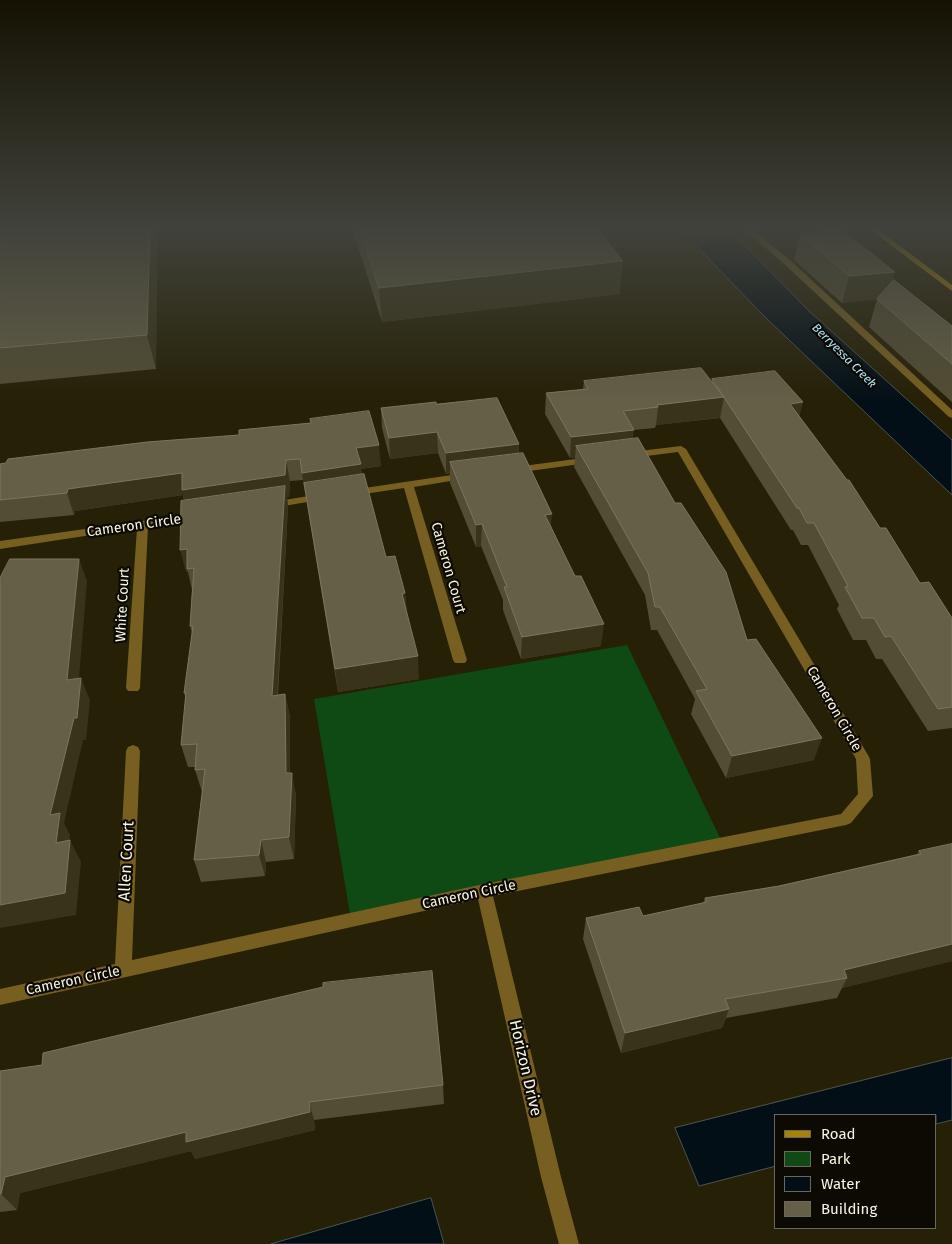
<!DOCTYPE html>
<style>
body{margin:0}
#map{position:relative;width:952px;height:1244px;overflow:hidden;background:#262006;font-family:"Fira Sans",sans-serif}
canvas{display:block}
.legend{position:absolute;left:774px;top:1114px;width:162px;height:115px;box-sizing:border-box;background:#0c0a02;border:1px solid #6a685d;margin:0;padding:6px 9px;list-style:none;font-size:15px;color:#f8f5e5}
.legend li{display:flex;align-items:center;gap:10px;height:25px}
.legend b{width:25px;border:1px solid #6a685d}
</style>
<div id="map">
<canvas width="952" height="1244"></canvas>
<ul class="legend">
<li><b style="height:6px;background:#a88202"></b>Road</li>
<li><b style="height:14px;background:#0f4914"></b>Park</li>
<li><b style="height:14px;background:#020f16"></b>Water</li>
<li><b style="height:14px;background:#645f46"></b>Building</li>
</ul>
</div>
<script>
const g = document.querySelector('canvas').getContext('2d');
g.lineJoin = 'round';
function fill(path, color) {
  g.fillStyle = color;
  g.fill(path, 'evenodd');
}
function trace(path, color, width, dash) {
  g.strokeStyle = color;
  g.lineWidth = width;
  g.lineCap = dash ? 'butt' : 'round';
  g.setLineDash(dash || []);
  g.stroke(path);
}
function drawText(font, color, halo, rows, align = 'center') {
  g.font = font + ' "Fira Sans",sans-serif';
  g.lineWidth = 4.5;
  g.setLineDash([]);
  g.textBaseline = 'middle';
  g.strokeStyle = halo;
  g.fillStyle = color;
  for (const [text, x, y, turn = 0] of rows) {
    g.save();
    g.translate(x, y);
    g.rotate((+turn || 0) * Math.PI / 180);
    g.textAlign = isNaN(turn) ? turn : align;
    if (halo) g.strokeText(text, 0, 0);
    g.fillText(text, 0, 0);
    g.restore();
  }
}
const green = new Path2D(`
 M 627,645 L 723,844 L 351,920 L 314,699 Z`);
const water = new Path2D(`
 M 679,228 L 728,228 L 809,311 L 952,440 L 952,495 L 766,318 Z
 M 952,1058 L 952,1120 L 936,1124 L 936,1115 L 776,1115 L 776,1166 L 699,1186 L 675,1128 Z
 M 431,1198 L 444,1244 L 271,1244 Z`);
const street = new Path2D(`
 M 743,228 L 750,228 L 789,259 L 952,410 L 952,418 L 949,417 L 783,263 Z
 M 681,446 L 686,449 L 868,755 L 870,759 L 873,796 L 851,823 L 846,825 L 493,896 L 561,1177 L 579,1244 L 559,1244 L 541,1177 L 478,899 L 0,1005 L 0,989 L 115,964 L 126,751 L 128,747 L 133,745 L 138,747 L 140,751 L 132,960 L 484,884 L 841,814 L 858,794 L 856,759 L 678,452 L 631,458 L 626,455 L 631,452 Z
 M 591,457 L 595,458 L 596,460 L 595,462 L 515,473 L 510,470 L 515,467 Z
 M 465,473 L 470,476 L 469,478 L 414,487 L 467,660 L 465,663 L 455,663 L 453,660 L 404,488 L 351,496 L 346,493 L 351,490 Z
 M 321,494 L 326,497 L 325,499 L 272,508 L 267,505 L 272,502 Z
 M 198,513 L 202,514 L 204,516 L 202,518 L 148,527 L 140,688 L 138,691 L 128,691 L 126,688 L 137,528 L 0,549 L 0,541 Z`);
const secondary = new Path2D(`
 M 868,228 L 876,228 L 952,285 L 952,291 Z`);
const wall = new Path2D(`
 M 0,228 L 157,228 L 156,369 L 0,384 Z
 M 352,228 L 597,228 L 620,294 L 382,322 Z
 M 800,234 L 891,283 L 952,326 L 952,402 L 869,327 L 877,299 L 842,303 L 794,260 Z
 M 712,379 L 799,417 L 880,528 L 920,583 L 952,618 L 952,728 L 928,731 L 882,659 L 876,659 L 866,640 L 853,640 L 837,609 L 839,605 L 808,545 L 801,545 L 793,530 L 791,530 L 720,418 L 656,425 L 655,428 L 633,430 L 632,439 L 747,640 L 814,760 L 726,778 L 691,714 L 695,699 L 657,630 L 651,630 L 645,595 L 574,467 L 575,458 L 570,458 L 545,414 L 546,393 L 583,389 L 584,381 L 712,381 Z
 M 436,404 L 519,444 L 519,453 L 551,526 L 601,646 L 521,659 L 503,610 L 503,600 L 481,546 L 476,547 L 450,483 L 450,474 L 446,474 L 438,453 L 390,459 L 382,428 L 381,408 Z
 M 310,423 L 381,466 L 361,469 L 362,474 L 386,557 L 405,593 L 407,614 L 419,679 L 338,692 L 303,480 L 290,481 L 289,497 L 287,497 L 288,507 L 278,695 L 285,694 L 290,717 L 290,773 L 296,795 L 294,859 L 266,862 L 265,876 L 201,882 L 194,860 L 202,792 L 195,770 L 195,767 L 188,767 L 181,745 L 186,699 L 184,693 L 192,634 L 190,626 L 192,590 L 188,572 L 186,572 L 184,500 L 183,495 L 75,511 L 74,515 L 0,522 L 0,464 L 239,435 Z
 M 952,844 L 952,961 L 842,988 L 837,998 L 726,1018 L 722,1028 L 621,1053 L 583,939 L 586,918 L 643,916 L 703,903 L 705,898 L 779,886 L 917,854 L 919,851 Z
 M 0,1071 L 443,1085 L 444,1104 L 314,1120 L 315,1130 L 195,1159 L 191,1151 L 20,1193 L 17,1210 L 0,1212 Z`);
const shadedWall = new Path2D(`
 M 150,228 L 157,228 L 156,369 L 147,335 Z
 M 623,261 L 620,294 L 382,322 L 379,288 Z
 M 895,272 L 887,298 L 842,303 L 849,276 Z
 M 724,397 L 720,418 L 656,425 L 658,407 L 657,405 Z
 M 803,402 L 798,422 L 790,404 Z
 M 634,430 L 631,451 L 576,446 L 575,458 L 570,458 L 571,437 Z
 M 437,432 L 438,453 L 390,459 L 389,438 Z
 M 519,444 L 518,465 L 450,462 L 450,474 L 446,474 L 446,453 Z
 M 379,445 L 381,466 L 361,469 L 363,486 L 304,483 L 305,494 L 302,473 L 356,448 Z
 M 286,460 L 290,481 L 289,497 L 287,497 L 288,507 L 276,718 L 187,512 L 183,495 L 75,511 L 74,515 L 67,493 L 68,489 L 182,473 Z
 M 552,514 L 550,535 L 545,515 Z
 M 482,524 L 481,546 L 476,547 L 476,525 Z
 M 187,549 L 187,569 L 188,572 L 186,572 L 180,550 Z
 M 79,559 L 87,581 L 77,702 L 67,680 Z
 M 405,593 L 407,615 L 402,594 Z
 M 604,624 L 601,646 L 521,659 L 522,637 Z
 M 418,656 L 419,679 L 338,692 L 335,669 Z
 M 81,678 L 90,700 L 86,740 L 83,740 L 64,823 L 70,835 L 67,865 L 56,843 L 50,815 Z
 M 285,694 L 290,717 L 290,796 L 286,773 Z
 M 822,738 L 814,760 L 726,778 L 732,756 Z
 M 292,773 L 296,795 L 294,859 L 289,837 Z
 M 70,840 L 81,862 L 76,915 L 0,928 L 0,905 Z
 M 261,840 L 266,862 L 265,876 L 259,855 Z
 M 952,944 L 952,961 L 842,988 L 847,978 L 844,970 Z
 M 729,1009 L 722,1028 L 621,1053 L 625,1033 Z
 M 309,1102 L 314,1120 L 315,1130 L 195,1159 L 191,1151 L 20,1193 L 17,1210 L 1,1194 L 5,1177 Z`);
const building = new Path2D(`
 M 0,228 L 150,228 L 147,335 L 0,348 Z
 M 360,228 L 597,228 L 623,261 L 379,288 Z
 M 842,230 L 895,272 L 849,276 L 800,234 Z
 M 894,280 L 952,326 L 952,364 L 877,299 Z
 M 701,368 L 724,397 L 657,405 L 658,407 L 623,411 L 634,430 L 571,437 L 546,393 L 588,389 L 584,381 Z
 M 775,371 L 803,402 L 790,404 L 847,480 L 849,480 L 880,528 L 886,528 L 920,583 L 929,582 L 952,618 L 952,707 L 938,709 L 891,636 L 885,637 L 874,618 L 862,618 L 845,587 L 848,586 L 814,523 L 807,523 L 799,508 L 797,508 L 712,379 Z
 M 497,398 L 519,444 L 446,453 L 437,432 L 389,438 L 381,408 L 436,402 L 436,404 Z
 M 369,411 L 379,445 L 356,448 L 361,464 L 302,473 L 300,459 L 286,460 L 285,475 L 182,490 L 182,473 L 68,489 L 67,493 L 0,500 L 0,464 L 6,463 L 8,459 L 147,442 L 239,435 L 239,430 L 311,423 L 310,419 Z
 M 638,438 L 675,503 L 681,503 L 726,572 L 747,640 L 756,639 L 822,738 L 732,756 L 696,691 L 707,689 L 660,607 L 655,607 L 648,573 L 576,446 Z
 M 523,453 L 552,514 L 545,515 L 575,576 L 581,576 L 604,624 L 522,637 L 504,587 L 507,587 L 482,524 L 476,525 L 450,462 Z
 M 364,474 L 386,557 L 395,556 L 405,593 L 402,594 L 418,656 L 335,669 L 304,483 Z
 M 285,486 L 272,696 L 285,694 L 286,773 L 292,773 L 289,837 L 261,840 L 259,855 L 194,860 L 205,769 L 195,770 L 197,744 L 181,745 L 186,692 L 184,693 L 193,626 L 190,626 L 194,568 L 187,569 L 187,549 L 180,550 L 181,501 Z
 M 10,559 L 79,559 L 67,680 L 81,678 L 77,718 L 74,718 L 50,815 L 60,813 L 56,843 L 70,840 L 65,893 L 0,905 L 0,578 Z
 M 952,844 L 952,944 L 844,970 L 847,978 L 725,999 L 729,1009 L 625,1033 L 586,918 L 639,907 L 643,916 L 707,902 L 705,898 L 779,886 L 921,854 L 919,851 Z
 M 432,971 L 443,1085 L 309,1102 L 310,1112 L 186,1142 L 186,1132 L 5,1177 L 1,1194 L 0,1194 L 0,1071 L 42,1065 L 43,1053 L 323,987 L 323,983 Z`);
const farWaternames = [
 ["Berryessa Creek",844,356,45]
];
const streetNames = [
 ["Cameron Circle",134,526,-8],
 ["Cameron Court",448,568,74],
 ["White Court",123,605,-87],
 ["Cameron Circle",834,709,60],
 ["Cameron Circle",469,895,-12],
 ["Cameron Circle",73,981,-12]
];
const nearStreetnames = [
 ["Allen Court",127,861,-87],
 ["Horizon Drive",525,1068,77]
];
fill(green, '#0f4914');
fill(water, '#020f16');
trace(water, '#4c5454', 1);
fill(street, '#765f21');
fill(secondary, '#a88202');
fill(wall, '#524d33');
fill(shadedWall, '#393319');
fill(building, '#645f46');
trace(building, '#7b765f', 1);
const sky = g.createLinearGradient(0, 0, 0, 402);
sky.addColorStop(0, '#151203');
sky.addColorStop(0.57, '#41423b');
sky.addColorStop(1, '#41423b00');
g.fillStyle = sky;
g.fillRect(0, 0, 952, 402);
drawText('italic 12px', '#b1e4fd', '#0c0a02', farWaternames);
drawText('14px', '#f8f5e5', '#0c0a02', streetNames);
drawText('16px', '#f8f5e5', '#0c0a02', nearStreetnames);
</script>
